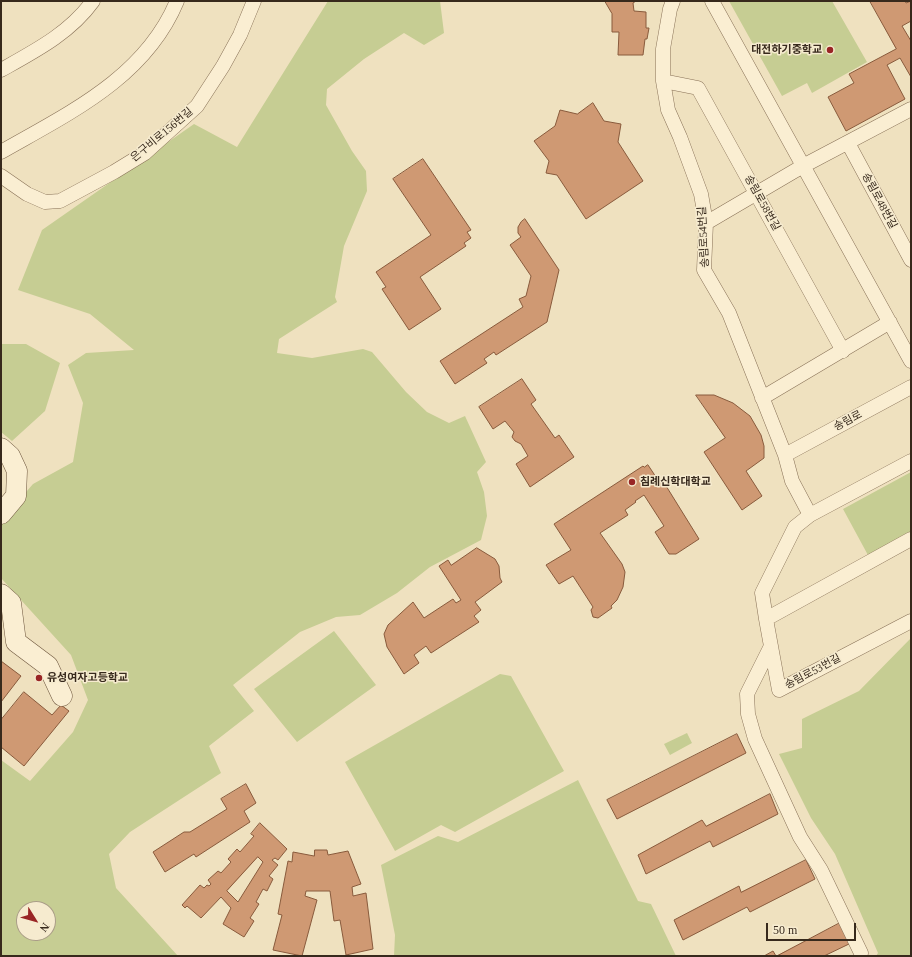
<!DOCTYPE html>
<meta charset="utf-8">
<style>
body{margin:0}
#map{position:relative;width:912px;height:957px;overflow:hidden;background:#efe1bf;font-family:"Times New Roman",serif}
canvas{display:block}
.frame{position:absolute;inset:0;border:2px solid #37291c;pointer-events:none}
.north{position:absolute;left:16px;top:901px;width:40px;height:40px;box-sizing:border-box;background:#f6ebcf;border:1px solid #aa9d87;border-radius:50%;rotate:127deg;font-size:11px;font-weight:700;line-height:16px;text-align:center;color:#37291c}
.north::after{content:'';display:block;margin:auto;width:14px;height:18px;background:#992525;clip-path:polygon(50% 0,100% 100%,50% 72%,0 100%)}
.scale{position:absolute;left:766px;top:923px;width:90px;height:18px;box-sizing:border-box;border:2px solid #37291c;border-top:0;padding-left:5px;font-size:12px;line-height:14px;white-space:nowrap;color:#37291c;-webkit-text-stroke:3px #f6ebcf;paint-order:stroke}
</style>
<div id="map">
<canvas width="912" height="957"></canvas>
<div class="frame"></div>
<div class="north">N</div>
<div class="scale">50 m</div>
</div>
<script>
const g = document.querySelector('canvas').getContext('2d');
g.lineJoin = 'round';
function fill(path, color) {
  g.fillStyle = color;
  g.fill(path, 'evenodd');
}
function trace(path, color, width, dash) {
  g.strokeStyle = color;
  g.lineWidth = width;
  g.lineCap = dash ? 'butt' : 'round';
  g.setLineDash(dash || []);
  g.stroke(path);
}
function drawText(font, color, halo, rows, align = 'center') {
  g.font = font + ' "Times New Roman","Noto Sans KR",serif';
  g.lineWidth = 3;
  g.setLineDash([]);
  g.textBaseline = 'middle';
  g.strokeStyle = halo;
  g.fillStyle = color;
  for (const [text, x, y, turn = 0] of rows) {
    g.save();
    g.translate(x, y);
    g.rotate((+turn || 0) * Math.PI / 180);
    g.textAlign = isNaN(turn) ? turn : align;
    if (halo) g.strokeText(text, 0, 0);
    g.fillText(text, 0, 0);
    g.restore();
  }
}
const green = new Path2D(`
 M 328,1 L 440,1 L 444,33 L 424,45 L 404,33 L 364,59 L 327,89 L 326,105 L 352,151 L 366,171 L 367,191 L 344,246 L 335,297 L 337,302 L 279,339 L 277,353 L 312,358 L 363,349 L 372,352 L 406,392 L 427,412 L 449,423 L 465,416 L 486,462 L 477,472 L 484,492 L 487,516 L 481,540 L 430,567 L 397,593 L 360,615 L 336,617 L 300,632 L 233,685 L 254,711 L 209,746 L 221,773 L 130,832 L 109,854 L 116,888 L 178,956 L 1,956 L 1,760 L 30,781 L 73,732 L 88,700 L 71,655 L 1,578 L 1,521 L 33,484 L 73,462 L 83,403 L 68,365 L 86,353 L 134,350 L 90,314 L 18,290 L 42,230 L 194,124 L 237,147 ZM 24,909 L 48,909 L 48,933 L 24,933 Z
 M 729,1 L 832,1 L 867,62 L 812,93 L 807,83 L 782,96 Z
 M 1,344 L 26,344 L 60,363 L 45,411 L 12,441 L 1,432 Z
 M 911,472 L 911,534 L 869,557 L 843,509 Z
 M 334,631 L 376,685 L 297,742 L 254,689 Z
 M 911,638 L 911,956 L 876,956 L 878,953 L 835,854 L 811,818 L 779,754 L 802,748 L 802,719 L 859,691 Z
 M 500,674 L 511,676 L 564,771 L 455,832 L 441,825 L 395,851 L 345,762 Z
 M 687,733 L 692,743 L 670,755 L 664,744 Z
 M 578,780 L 638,901 L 651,904 L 676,956 L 394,956 L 395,935 L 381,865 L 438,836 L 458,842 Z`);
const building = new Path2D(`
 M 605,1 L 636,1 L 633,3 L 634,11 L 646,12 L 646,28 L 649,28 L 647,39 L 645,39 L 643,55 L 618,55 L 619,32 L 612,32 L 612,14 Z
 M 870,1 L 905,1 L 906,3 L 911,1 L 911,21 L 902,26 L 911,41 L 911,77 L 900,58 L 887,65 L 905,99 L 846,131 L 828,97 L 854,83 L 849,74 L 896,49 Z
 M 593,103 L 604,121 L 621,124 L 618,142 L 643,181 L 586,219 L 557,175 L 546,173 L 549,161 L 534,141 L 555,126 L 560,110 L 577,114 Z
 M 423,159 L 471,230 L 467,232 L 471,238 L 464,243 L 466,246 L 420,277 L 441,309 L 409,330 L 382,289 L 386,287 L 376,272 L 431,235 L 393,179 Z
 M 525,219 L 559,270 L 547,322 L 496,355 L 494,352 L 484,359 L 487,363 L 455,384 L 440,361 L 523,307 L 519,299 L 526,296 L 531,276 L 510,245 L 521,237 L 518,233 L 518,227 L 521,222 Z
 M 522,379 L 536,400 L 531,404 L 555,438 L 559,435 L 574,457 L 530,487 L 516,464 L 528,456 L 521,444 L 515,441 L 512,437 L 514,432 L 505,421 L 493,429 L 479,407 Z
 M 696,395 L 714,395 L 733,403 L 750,416 L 761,435 L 764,446 L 764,458 L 746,471 L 762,496 L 742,510 L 704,452 L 725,438 Z
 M 648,465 L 660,483 L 663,481 L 699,539 L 676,554 L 669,554 L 655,532 L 664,526 L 644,495 L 635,501 L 636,502 L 625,510 L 628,515 L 600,533 L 622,564 L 625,572 L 623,587 L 617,600 L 611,606 L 612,608 L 598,618 L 593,617 L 591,610 L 593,607 L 573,576 L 559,584 L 546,565 L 571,550 L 554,524 L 643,466 L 644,467 Z
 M 477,548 L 495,559 L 499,566 L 500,578 L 502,582 L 475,602 L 481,610 L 474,616 L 479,622 L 431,653 L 426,646 L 414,655 L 419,663 L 404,674 L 387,647 L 384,634 L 388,625 L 413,602 L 424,618 L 453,599 L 456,603 L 461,600 L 439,566 L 448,560 L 451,565 Z
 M 1,661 L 21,676 L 1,702 Z
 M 24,692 L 52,715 L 61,705 L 69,711 L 24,766 L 1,747 L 1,720 Z
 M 737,734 L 746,753 L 617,819 L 607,800 Z
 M 246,784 L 256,803 L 244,811 L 250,822 L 196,857 L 194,854 L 165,872 L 153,852 L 184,832 L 190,832 L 227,809 L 221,799 Z
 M 770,794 L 778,814 L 713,847 L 710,841 L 646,874 L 638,855 L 702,820 L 706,826 Z
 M 260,823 L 287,849 L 278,860 L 275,858 L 272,860 L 278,865 L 269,876 L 273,879 L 267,891 L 263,889 L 256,902 L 259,904 L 250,918 L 254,921 L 244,937 L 223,924 L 231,908 L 221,897 L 201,918 L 187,906 L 185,908 L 182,905 L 200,885 L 204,888 L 207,885 L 209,886 L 211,884 L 208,880 L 218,871 L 221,873 L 231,862 L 228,859 L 237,849 L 240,852 L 254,836 L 251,834 ZM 258,857 L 263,862 L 238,902 L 227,891 Z
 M 315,850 L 327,850 L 328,855 L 348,851 L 361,884 L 352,887 L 353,896 L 366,893 L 373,949 L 346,955 L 340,920 L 334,921 L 330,891 L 306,891 L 305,896 L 317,900 L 302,956 L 273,950 L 282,915 L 278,914 L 288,861 L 292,862 L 293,852 L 314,856 Z
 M 806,860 L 815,879 L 750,912 L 747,907 L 683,940 L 674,920 L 739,886 L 741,892 Z
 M 840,923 L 849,944 L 824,956 L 764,956 L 773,951 L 776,956 Z`);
const street = new Path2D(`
 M 673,1 L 670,9 L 663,49 L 663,81 L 668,110 L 680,137 L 701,194 L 706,223 L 704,270 L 729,313 L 785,455 L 792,481 L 810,515 L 795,527 L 762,593 L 766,619 L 911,539
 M 712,1 L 911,361
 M 1,70 C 35,51 70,33 93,1
 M 663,81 L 698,88 L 843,351
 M 848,143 L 911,260
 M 1,152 C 69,113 145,78 177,1
 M 1,176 L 27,194 L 45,202 L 60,201 L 114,172 L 145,153 L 197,106 L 223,66 L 240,35 L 254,1
 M 706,223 L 803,166 L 911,109
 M 762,398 L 890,322
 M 785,455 L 911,387
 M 810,515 L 911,461
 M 766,619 L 779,690 L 911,621
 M 771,646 L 747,694 L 748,714 L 755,739 L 800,837 L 821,870 L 861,953`);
const secondary = new Path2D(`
 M 1,448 L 10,456 L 17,471 L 16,496 L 1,514
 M 1,594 L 11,603 L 16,642 L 48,666 L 62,696`);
const markers = [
 [830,50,4,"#992525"],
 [632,482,4,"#992525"],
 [39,678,4,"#992525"]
];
const poiNames = [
 ["대전하기중학교",822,50,"right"],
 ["침례신학대학교",640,482],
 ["유성여자고등학교",47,678]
];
const streetNames = [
 ["은구비로156번길",162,135,-40],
 ["송림로48번길",879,201,62],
 ["송림로58번길",762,203,61],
 ["송림로54번길",704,237,-93],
 ["송림로",848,421,-28],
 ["송림로53번길",813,672,-28]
];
fill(green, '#c6cd93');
fill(building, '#cf9973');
trace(building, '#885a3c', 1);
trace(street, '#887157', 15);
trace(secondary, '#6a523a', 21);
trace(street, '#faeed2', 14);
trace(secondary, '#faeed2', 20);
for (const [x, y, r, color] of markers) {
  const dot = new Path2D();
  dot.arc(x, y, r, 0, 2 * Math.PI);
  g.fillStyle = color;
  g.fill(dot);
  trace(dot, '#f6ebcf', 1.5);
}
drawText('bold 11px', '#37291c', '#f6ebcf', poiNames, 'left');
drawText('11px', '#37291c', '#f6ebcf', streetNames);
</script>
